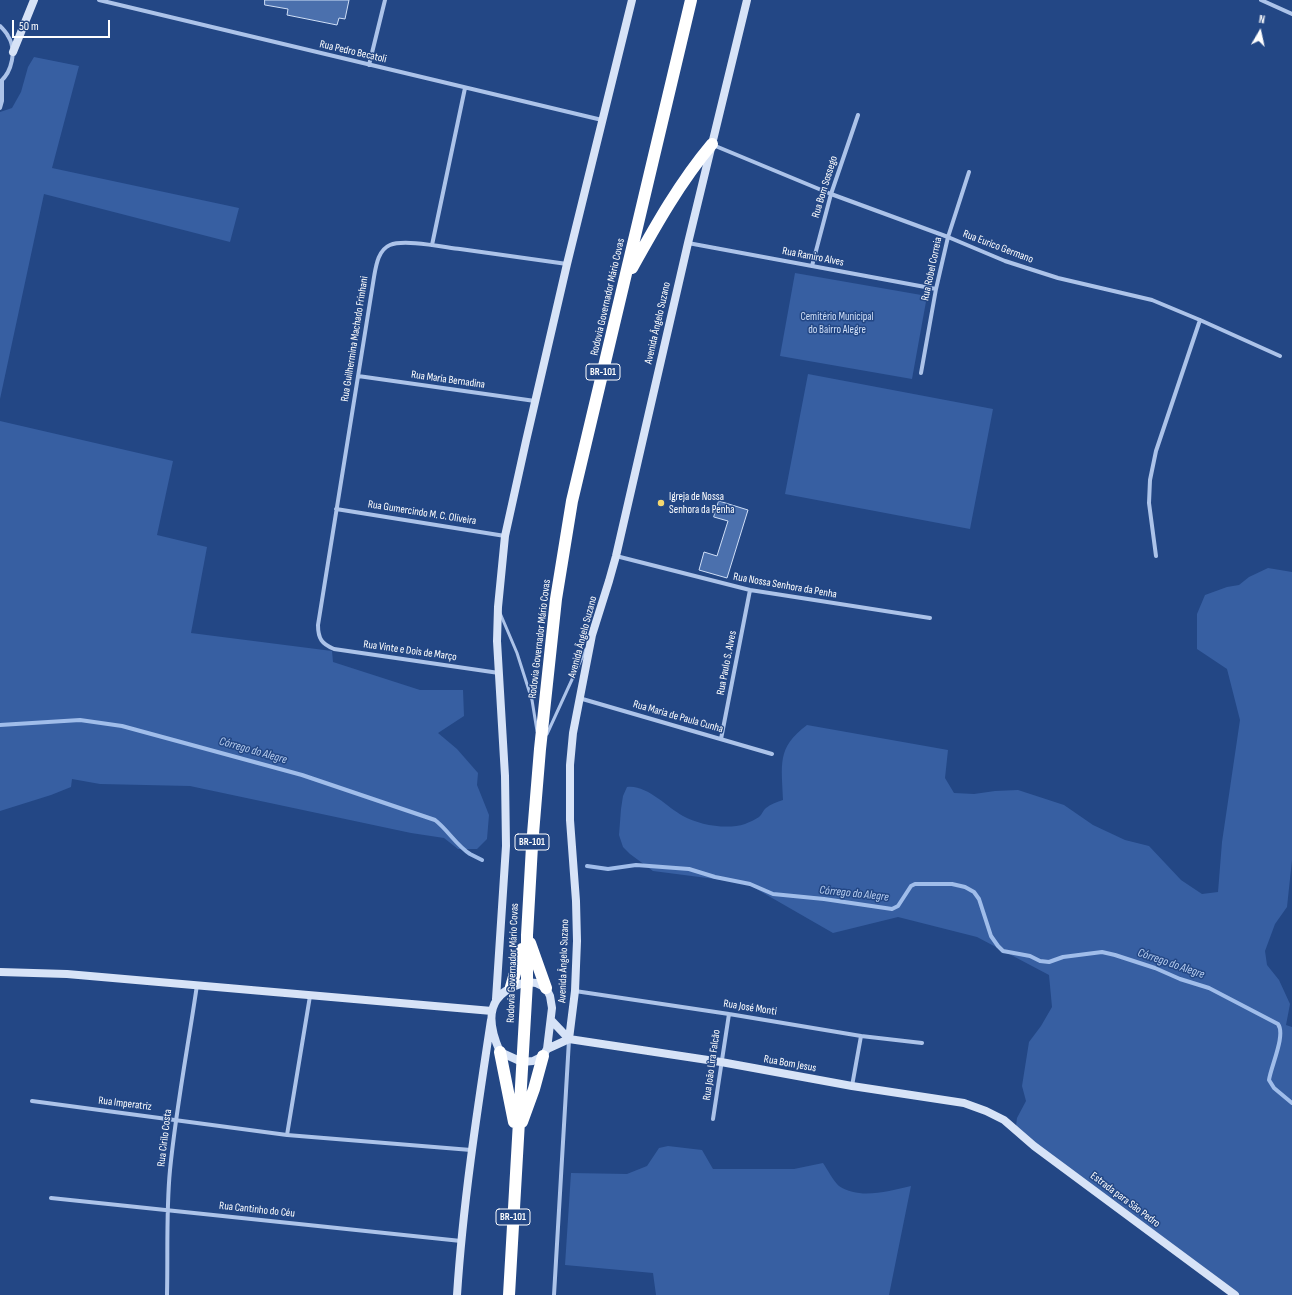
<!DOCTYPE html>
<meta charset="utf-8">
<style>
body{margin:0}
#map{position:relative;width:1292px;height:1295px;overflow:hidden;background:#234785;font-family:"Sofia Sans Condensed",sans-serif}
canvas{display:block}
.north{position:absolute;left:1240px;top:12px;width:40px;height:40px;-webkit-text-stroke:3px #234785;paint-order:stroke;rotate:9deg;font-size:11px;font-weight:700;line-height:16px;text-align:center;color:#fff}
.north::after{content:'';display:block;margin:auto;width:14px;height:18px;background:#fff;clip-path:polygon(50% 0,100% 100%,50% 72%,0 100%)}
.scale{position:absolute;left:12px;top:20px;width:98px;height:18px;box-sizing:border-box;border:2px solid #fff;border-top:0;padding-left:5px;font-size:12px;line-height:14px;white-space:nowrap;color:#fff;-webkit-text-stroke:3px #234785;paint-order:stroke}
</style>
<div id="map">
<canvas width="1292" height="1295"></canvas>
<div class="north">N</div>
<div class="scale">50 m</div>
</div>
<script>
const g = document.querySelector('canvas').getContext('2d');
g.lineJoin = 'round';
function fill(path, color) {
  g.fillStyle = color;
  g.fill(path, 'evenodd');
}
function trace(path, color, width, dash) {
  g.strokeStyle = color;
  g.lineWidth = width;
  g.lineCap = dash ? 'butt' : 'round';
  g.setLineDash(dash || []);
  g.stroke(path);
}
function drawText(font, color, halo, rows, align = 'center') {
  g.font = font + ' "Sofia Sans Condensed",sans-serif';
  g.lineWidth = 3;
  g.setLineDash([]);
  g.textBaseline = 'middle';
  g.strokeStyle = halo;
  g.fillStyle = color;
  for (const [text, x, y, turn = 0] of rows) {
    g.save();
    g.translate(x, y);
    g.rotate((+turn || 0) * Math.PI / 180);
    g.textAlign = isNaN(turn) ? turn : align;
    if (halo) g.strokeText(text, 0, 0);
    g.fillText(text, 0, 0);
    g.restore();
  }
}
const green = new Path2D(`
 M 34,57 L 79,66 L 52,168 L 239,208 L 230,242 L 44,194 L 0,399 L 0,112 L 12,108 L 21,92 L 28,67 Z
 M 795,273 L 927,296 L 912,379 L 780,356 Z
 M 808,374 L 993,409 L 970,529 L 785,494 Z
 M 0,421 L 173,461 L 157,535 L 207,547 L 191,633 L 332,651 L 333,662 L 420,690 L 463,690 L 464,716 L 438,733 L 457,749 L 478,773 L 477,785 L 489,815 L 487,839 L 477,849 L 458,849 L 444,838 L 411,833 L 190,786 L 100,784 L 72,779 L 71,787 L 51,795 L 0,811 Z
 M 1268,568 L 1292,572 L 1292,860 L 1287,907 L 1275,924 L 1265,951 L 1267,965 L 1279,980 L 1290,1004 L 1286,1025 L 1292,1027 L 1292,1295 L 1239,1295 L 1115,1201 L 1048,1158 L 1015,1134 L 1017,1118 L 1026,1101 L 1022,1086 L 1029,1042 L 1041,1026 L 1052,1007 L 1049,975 L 977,937 L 898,917 L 833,933 L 746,883 L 653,871 L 630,854 L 623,847 L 619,835 L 621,809 L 623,796 L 627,787 C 646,784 667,807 683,816 C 699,825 727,830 745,824 C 749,822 755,820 759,817 C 762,815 763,810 766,808 C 771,804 777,802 783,800 C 782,765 776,748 807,725 L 948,750 L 945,778 L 954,793 L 974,794 L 995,791 L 1018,790 L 1064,805 L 1093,825 L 1125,840 L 1149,846 L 1181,880 L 1202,894 L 1218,892 L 1222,842 L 1240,720 L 1227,669 L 1197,649 L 1197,614 L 1205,595 L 1227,587 L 1239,585 L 1249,577 Z
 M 668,1146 L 702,1150 L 713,1169 L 794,1169 L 823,1163 C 827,1169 834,1182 839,1186 C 860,1200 888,1191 911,1186 L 889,1295 L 656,1295 L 653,1273 L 565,1265 L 571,1173 L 627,1174 L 647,1166 L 659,1148 Z`);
const stream = new Path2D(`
 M 0,725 L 80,720 L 122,726 L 302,775 L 435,820 C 448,830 456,845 470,854 C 474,856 478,858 482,860
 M 587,866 L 608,869 L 636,865 L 689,869 L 715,877 L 750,884 L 773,894 L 824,899 L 892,909 L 898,906 L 911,886 L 915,884 L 952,884 L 965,887 L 974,892 L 979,899 L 991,936 L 998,946 L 1003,951 L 1030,956 L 1040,961 L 1049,962 L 1063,957 L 1102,952 L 1115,955 L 1155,968 L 1180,979 L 1209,988 L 1278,1024 C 1286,1035 1271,1066 1269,1080 L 1274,1088 L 1292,1103`);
const building = new Path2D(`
 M 265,0 L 349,0 L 345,19 L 339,18 L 337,25 L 287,15 L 288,9 L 265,5 Z
 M 719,501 L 748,510 L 727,578 L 699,570 L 704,552 L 717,556 L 728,521 L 714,517 Z`);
const lane = new Path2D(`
 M 500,613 L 517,653 L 532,700 L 537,731
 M 547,734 L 586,649`);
const street = new Path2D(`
 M 99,0 L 602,120
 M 1261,0 L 1292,14
 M 0,26 C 3,29 6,32 8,36 C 17,50 12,72 0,82
 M 369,65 L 385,0
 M 0,108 L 2,101 L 2,81
 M 713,145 L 831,194 L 948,237 L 1005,261 L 1058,278 L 1152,300 L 1200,320 L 1280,356
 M 688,243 L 936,289
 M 432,245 L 465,88
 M 812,266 L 831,194 L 858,115
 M 921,373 L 936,289 L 948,237 L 969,172
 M 358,376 L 535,401
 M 336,509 L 505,536
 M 616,556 L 750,590 L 930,618
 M 1156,556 L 1149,503 L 1150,480 L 1156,451 L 1200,320
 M 499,673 L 334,649 C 322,644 318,639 318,625 L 374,277 C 376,266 378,250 390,245 C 404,239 443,247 460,249 C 496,254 531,259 567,264
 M 579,698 L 772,754
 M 721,739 L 750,590
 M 575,991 L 729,1014 L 861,1036 L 922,1043
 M 852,1086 L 861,1036
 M 32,1101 L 287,1135 L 471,1150
 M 713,1119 L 729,1014
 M 287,1135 L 310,996
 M 51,1198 L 461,1241
 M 167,1295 C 168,1253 166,1211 170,1170 C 176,1108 188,1047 197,985
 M 554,1295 L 569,1040`);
const secondary = new Path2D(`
 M 13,52 L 34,0
 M 0,972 L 67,974 L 492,1011
 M 527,982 L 536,983 L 546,988 L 550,996 L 552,1008 L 547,1049 L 543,1056 L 533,1061 L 522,1062 L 500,1052 C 485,1018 487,992 527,982 Z
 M 496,999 L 506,846 L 505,776 L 497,641 L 498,607 L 505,536 L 526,441 L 567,264 L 632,0
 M 551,1020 L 569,1039
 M 569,1039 L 575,991 L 577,941 L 576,901 L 570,820 L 570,765 L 573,733 L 592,635 L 609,581 L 616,556 L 688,243 L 747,0
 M 569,1039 L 721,1062 L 852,1086 L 964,1103 L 986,1111 L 1004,1120 L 1034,1146 L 1235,1295
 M 547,1049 L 569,1039
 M 457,1295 C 463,1203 477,1112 491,1020`);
const highway = new Path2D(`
 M 632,268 C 656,225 680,182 712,144
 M 530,943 L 546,988
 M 511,987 L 522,949
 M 500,1052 L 514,1122
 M 522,1122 L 534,1089 L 543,1056
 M 509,1295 L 527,982 L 527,935 L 532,846 L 540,749 L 556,599 L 572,501 L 691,0`);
const markers = [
 [661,503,4,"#f4d76f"]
];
const shields = [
 [603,372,34],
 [532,842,34],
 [513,1217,34]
];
const shieldNames = [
 ["BR-101",603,372],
 ["BR-101",532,842],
 ["BR-101",513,1217]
];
const streetNames = [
 ["Rua Pedro Becatoli",353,52,13],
 ["Rua Bom Sossego",825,187,-73],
 ["Rua Eurico Germano",998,247,21],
 ["Rua Ramiro Alves",813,257,11],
 ["Rua Robel Correia",932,269,-78],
 ["Rodovia Governador Mário Covas",608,297,-77],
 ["Avenida Ângelo Suzano",658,323,-77],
 ["Rua Guilhermina Machado Frinhani",355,339,-81],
 ["Rua Maria Bernadina",448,380,8],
 ["Rua Gumercindo M. C. Oliveira",422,513,9],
 ["Rua Nossa Senhora da Penha",785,586,10],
 ["Avenida Ângelo Suzano",583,637,-75],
 ["Rodovia Governador Mário Covas",540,639,-83],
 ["Rua Vinte e Dois de Março",410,651,8],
 ["Rua Paulo S. Alves",727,663,-79],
 ["Rua Maria de Paula Cunha",678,717,16],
 ["Avenida Ângelo Suzano",564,961,-88],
 ["Rodovia Governador Mário Covas",513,963,-88],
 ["Rua José Monti",750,1008,9],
 ["Rua Bom Jesus",790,1064,10],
 ["Rua João Lira Falcão",712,1065,-82],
 ["Rua Imperatriz",125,1104,7],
 ["Rua Cirilo Costa",165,1138,-83],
 ["Estrada para São Pedro",1125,1200,37],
 ["Rua Cantinho do Céu",257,1210,6]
];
const parkNames = [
 ["Cemitério Municipal",837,317],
 ["do Bairro Alegre",837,330]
];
const poiNames = [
 ["Igreja de Nossa",669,497],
 ["Senhora da Penha",669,510]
];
const waterNames = [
 ["Córrego do Alegre",253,751,16],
 ["Córrego do Alegre",854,894,6],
 ["Córrego do Alegre",1171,964,19]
];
fill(green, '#375fa2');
trace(stream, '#a0bdea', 4);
fill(building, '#4b70ad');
trace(building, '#d0dff7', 1);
trace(lane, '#acc3e9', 3);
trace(street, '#acc3e9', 4);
trace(secondary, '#d7e3f7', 8);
trace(highway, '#fff', 12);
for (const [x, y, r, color] of markers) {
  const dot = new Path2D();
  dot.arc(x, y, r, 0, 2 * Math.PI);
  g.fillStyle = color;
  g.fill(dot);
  trace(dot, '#234785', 1.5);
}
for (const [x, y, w] of shields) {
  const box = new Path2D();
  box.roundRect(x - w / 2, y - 8, w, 16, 3);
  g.fillStyle = '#234785';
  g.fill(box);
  trace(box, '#fff', 1);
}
drawText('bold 10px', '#fff', null, shieldNames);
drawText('11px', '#fff', '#234785', streetNames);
drawText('11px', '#d0dff7', '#234785', parkNames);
drawText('11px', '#fff', '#234785', poiNames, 'left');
drawText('italic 12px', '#b8cef0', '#234785', waterNames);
</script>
